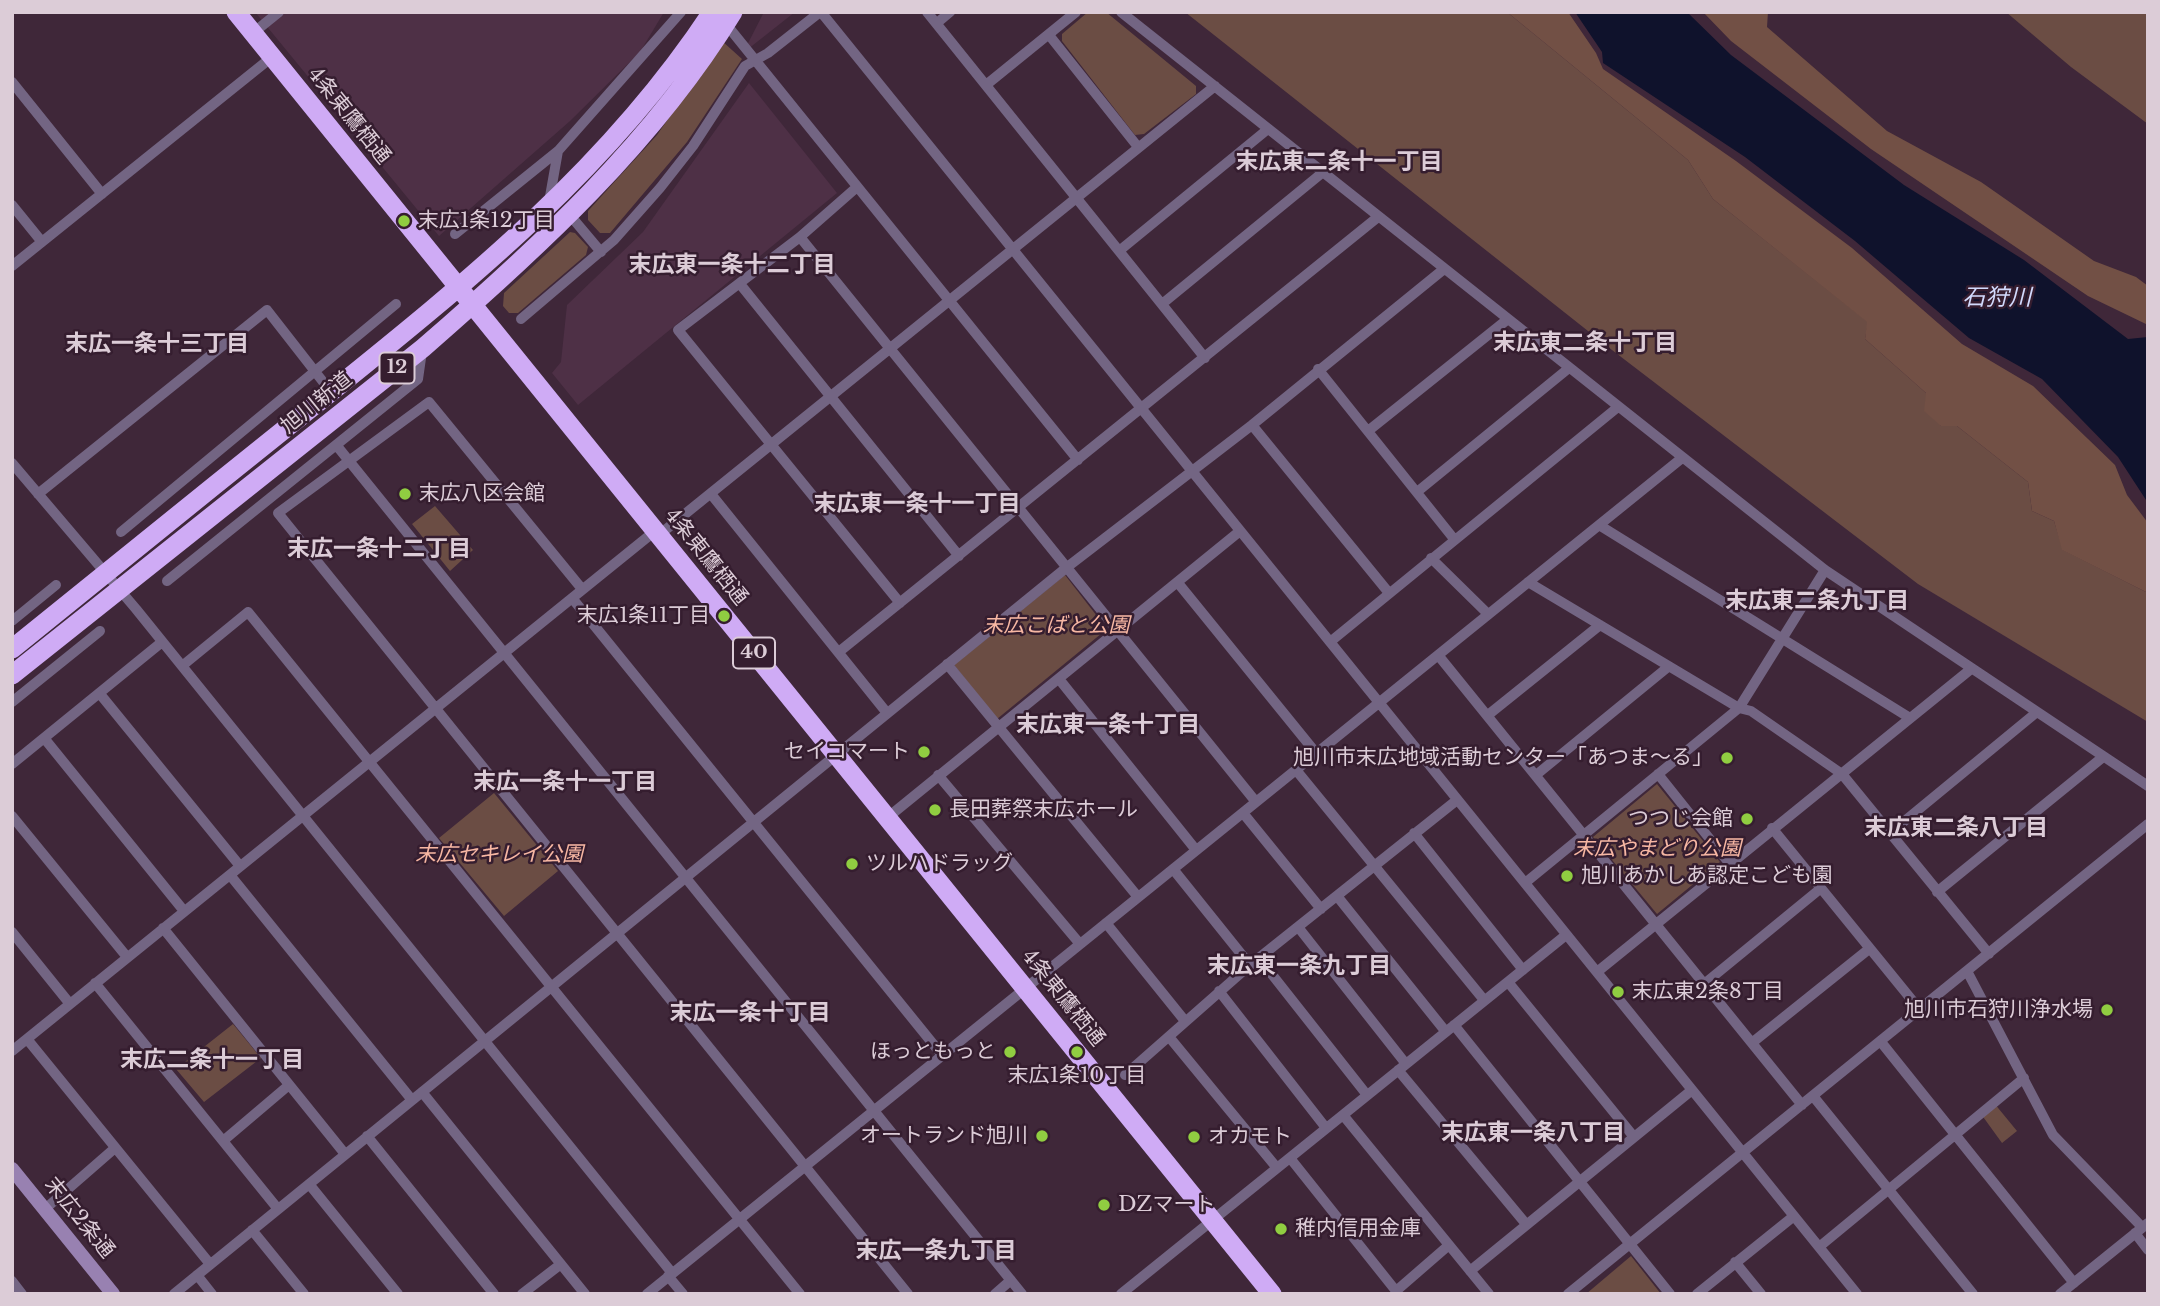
<!DOCTYPE html>
<meta charset="utf-8">
<style>
body{margin:0}
#map{position:relative;width:2160px;height:1306px;overflow:hidden;background:#3f2739;font-family:"Libre Baskerville",serif}
canvas{display:block}
.frame{position:absolute;inset:0;border:14px solid #dcccd7;pointer-events:none}
</style>
<div id="map">
<canvas width="2160" height="1306"></canvas>
<div class="frame"></div>
</div>
<script>
const g = document.querySelector('canvas').getContext('2d');
g.lineJoin = 'round';
function fill(path, color) {
  g.fillStyle = color;
  g.fill(path, 'evenodd');
}
function trace(path, color, width, dash) {
  g.strokeStyle = color;
  g.lineWidth = width;
  g.lineCap = dash ? 'butt' : 'round';
  g.setLineDash(dash || []);
  g.stroke(path);
}
function drawText(font, color, halo, rows, align = 'center') {
  g.font = font + ' "Libre Baskerville","Noto Sans JP",serif';
  g.lineWidth = 5;
  g.setLineDash([]);
  g.textBaseline = 'middle';
  g.strokeStyle = halo;
  g.fillStyle = color;
  for (const [text, x, y, turn = 0] of rows) {
    g.save();
    g.translate(x, y);
    g.rotate((+turn || 0) * Math.PI / 180);
    g.textAlign = isNaN(turn) ? turn : align;
    if (halo) g.strokeText(text, 0, 0);
    g.fillText(text, 0, 0);
    g.restore();
  }
}
const built = new Path2D(`
 M 255,12 L 664,12 L 640,52 L 570,121 L 439,236 Z
 M 764,12 L 795,12 L 743,53 Z
 M 749,83 L 837,193 L 578,405 L 552,373 L 561,362 L 567,305 L 643,232 Z`);
const green = new Path2D(`
 M 1088,12 L 1106,12 L 1196,86 L 1196,94 L 1144,134 L 1135,135 L 1062,41 L 1062,34 Z
 M 1185,12 L 1507,12 L 1688,160 L 1713,199 L 1868,322 L 1865,339 L 1926,393 L 1941,426 L 1957,426 L 2028,482 L 2032,511 L 2054,521 L 2063,550 L 2148,593 L 2148,722 L 1918,584 L 1612,350 Z
 M 2006,12 L 2148,12 L 2148,124 L 2071,67 Z
 M 722,41 L 742,59 L 687,142 L 610,233 L 600,233 L 588,220 L 588,211 L 657,135 Z
 M 570,232 L 575,233 L 588,247 L 586,255 L 518,313 L 509,313 L 503,306 L 504,293 Z
 M 435,506 L 473,550 L 450,571 L 412,524 Z
 M 1065,575 L 1107,629 L 997,719 L 954,665 Z
 M 1657,784 L 1720,862 L 1657,914 L 1593,837 Z
 M 494,793 L 558,871 L 504,916 L 439,838 Z
 M 233,1024 L 261,1058 L 204,1102 L 176,1069 Z
 M 1994,1103 L 2017,1131 L 2002,1143 L 1981,1114 Z
 M 1631,1256 L 1661,1294 L 1586,1294 Z`);
const forest = new Path2D(`
 M 1507,12 L 1568,12 L 1596,53 L 1603,69 L 1736,161 L 1852,248 L 1962,344 L 2033,386 L 2115,465 L 2127,495 L 2148,523 L 2148,593 L 2062,550 L 2054,521 L 2032,511 L 2028,482 L 1957,426 L 1941,426 L 1924,411 L 1926,393 L 1865,339 L 1867,322 L 1713,199 L 1688,160 Z
 M 1703,12 L 1768,12 L 1767,27 L 1887,131 L 1981,182 L 2094,261 L 2136,277 L 2148,286 L 2148,325 L 2088,296 L 1871,149 L 1731,41 Z`);
const water = new Path2D(`
 M 1575,12 L 1687,12 L 1731,55 L 1904,185 L 2024,260 L 2128,339 L 2148,337 L 2148,503 L 2118,457 L 2042,379 L 1969,338 L 1855,241 L 1745,157 L 1603,63 L 1602,52 Z`);
const street = new Path2D(`
 M 821,12 L 1857,1294
 M 927,12 L 1205,358
 M 1121,12 L 1825,570 L 2148,786
 M 937,23 L 950,12
 M 726,24 L 1078,460
 M 253,33 L 279,12
 M 1049,35 L 1138,147
 M 12,82 L 102,194
 M 986,85 L 1076,12
 M 857,187 L 800,237 L 678,330 L 900,603
 M 549,202 L 558,151
 M 12,205 L 42,242
 M 569,214 L 601,252
 M 455,234 L 558,151 L 681,12
 M 800,237 L 1256,802
 M 1119,251 L 1268,129
 M 12,266 L 272,57
 M 740,284 L 959,556
 M 1162,304 L 1322,173
 M 521,319 L 614,240 L 660,188 L 693,146 L 745,66 L 768,53 L 820,12
 M 1318,369 L 1454,539
 M 1252,425 L 1389,593
 M 1368,431 L 1508,319
 M 337,446 L 1022,1294
 M 12,463 L 136,609 L 672,1273
 M 1417,492 L 1569,368
 M 38,494 L 267,310 L 331,392
 M 711,494 L 887,713
 M 1599,525 L 1910,718
 M 121,532 L 396,304
 M 659,535 L 1215,86
 M 1431,558 L 1488,614
 M 167,581 L 418,379 L 422,351
 M 1528,582 L 1739,708 L 1751,711 L 1842,774 L 1989,954
 M 1178,583 L 1316,753
 M 582,589 L 429,402 L 278,513 L 908,1294
 M 572,598 L 942,1055
 M 12,621 L 56,585
 M 1330,642 L 1618,407
 M 840,651 L 1378,217
 M 1438,655 L 1802,1105
 M 947,664 L 1138,897
 M 182,666 L 248,612 L 800,1294
 M 1059,679 L 1196,850
 M 100,694 L 240,866
 M 12,702 L 100,631
 M 1488,715 L 1600,625
 M 44,738 L 184,911
 M 12,764 L 162,642
 M 1296,770 L 1484,1000
 M 1658,774 L 1729,863
 M 938,775 L 1080,944
 M 1536,775 L 1668,667
 M 1243,813 L 1321,909
 M 12,816 L 127,957
 M 887,818 L 1240,531
 M 1772,828 L 1920,1010
 M 1414,833 L 1523,970
 M 1890,833 L 2037,712
 M 1173,869 L 1250,965
 M 230,875 L 412,1100
 M 1525,883 L 1739,708 L 1825,570
 M 1937,892 L 2103,757
 M 1337,896 L 1446,1032
 M 1106,923 L 1185,1021
 M 1298,927 L 1406,1064
 M 163,928 L 345,1154
 M 12,932 L 70,1004
 M 1259,958 L 1367,1095
 M 1967,971 L 2053,1135 L 2142,1227
 M 1597,972 L 1971,669
 M 1508,982 L 1634,1137
 M 95,983 L 278,1209
 M 1704,984 L 1820,889
 M 1219,991 L 1326,1128
 M 1454,1025 L 1670,1294
 M 1170,1038 L 1277,1168
 M 27,1039 L 210,1264
 M 1753,1042 L 1869,949
 M 1881,1042 L 2074,1283
 M 12,1051 L 655,531
 M 1398,1070 L 1526,1224
 M 1125,1075 L 1250,965 L 1457,800
 M 422,1092 L 585,1294
 M 1813,1096 L 1973,1294
 M 1343,1115 L 1489,1294
 M 367,1136 L 494,1294
 M 223,1141 L 289,1085
 M 1290,1158 L 1396,1291 L 1449,1245
 M 309,1184 L 398,1294
 M 45,1209 L 115,1148
 M 252,1230 L 304,1294
 M 2135,1233 L 2148,1250
 M 1819,1247 L 2024,1078
 M 1735,1262 L 1761,1294
 M 1470,1271 L 1692,1090
 M 197,1275 L 212,1294
 M 668,1276 L 683,1294
 M 12,1281 L 22,1294
 M 174,1294 L 1066,568 L 1252,425 L 1444,269
 M 522,1294 L 561,1264
 M 647,1294 L 1682,458
 M 995,1294 L 1011,1280
 M 1121,1294 L 1566,935
 M 1568,1294 L 2148,824
 M 1697,1294 L 1794,1216
 M 2060,1294 L 2148,1223`);
const secondary = new Path2D(`
 M 12,1169 L 113,1294`);
const highway = new Path2D(`
 M 236,12 L 1272,1294
 M 12,649 C 117,564 221,480 326,396 C 469,281 610,167 712,12
 M 12,675 L 423,348 C 537,249 653,143 733,12`);
const markers = [
 [404,221,7,"#90cd41"],
 [405,494,7,"#90cd41"],
 [724,616,7,"#90cd41"],
 [924,752,7,"#90cd41"],
 [1727,758,7,"#90cd41"],
 [935,810,7,"#90cd41"],
 [1747,819,7,"#90cd41"],
 [852,864,7,"#90cd41"],
 [1567,876,7,"#90cd41"],
 [1618,992,7,"#90cd41"],
 [2107,1010,7,"#90cd41"],
 [1010,1052,7,"#90cd41"],
 [1077,1052,7,"#90cd41"],
 [1042,1136,7,"#90cd41"],
 [1194,1137,7,"#90cd41"],
 [1104,1205,7,"#90cd41"],
 [1281,1229,7,"#90cd41"]
];
const shields = [
 [397,368,35],
 [754,653,42]
];
const shieldNames = [
 ["12",397,368],
 ["40",754,653]
];
const streetNames = [
 ["4条東鷹栖通",349,116,51],
 ["旭川新道",317,403,-39],
 ["4条東鷹栖通",706,557,51],
 ["4条東鷹栖通",1063,998,51],
 ["末広2条通",79,1218,51]
];
const poiNames = [
 ["末広1条12丁目",418,221],
 ["末広八区会館",419,494],
 ["末広1条11丁目",710,616,"right"],
 ["セイコマート",910,752,"right"],
 ["旭川市末広地域活動センター「あつま〜る」",1713,758,"right"],
 ["長田葬祭末広ホール",949,810],
 ["つつじ会館",1733,819,"right"],
 ["ツルハドラッグ",866,864],
 ["旭川あかしあ認定こども園",1581,876],
 ["末広東2条8丁目",1632,992],
 ["旭川市石狩川浄水場",2093,1010,"right"],
 ["ほっともっと",996,1052,"right"],
 ["末広1条10丁目",1077,1076,"center"],
 ["オートランド旭川",1028,1136,"right"],
 ["オカモト",1208,1137],
 ["DZマート",1118,1205],
 ["稚内信用金庫",1295,1229]
];
const parkNames = [
 ["末広こばと公園",1056,626],
 ["末広やまどり公園",1657,849],
 ["末広セキレイ公園",499,855]
];
const neighbourhoodNames = [
 ["末広東二条十一丁目",1339,163],
 ["末広東一条十二丁目",732,266],
 ["末広東二条十丁目",1585,344],
 ["末広一条十三丁目",157,345],
 ["末広東一条十一丁目",917,505],
 ["末広一条十二丁目",379,550],
 ["末広東二条九丁目",1817,602],
 ["末広東一条十丁目",1108,726],
 ["末広一条十一丁目",565,783],
 ["末広東二条八丁目",1956,829],
 ["末広東一条九丁目",1299,967],
 ["末広一条十丁目",750,1014],
 ["末広二条十一丁目",212,1061],
 ["末広東一条八丁目",1533,1134],
 ["末広一条九丁目",936,1252]
];
const waterNames = [
 ["石狩川",1997,299]
];
fill(built, '#4e3046');
fill(green, '#6b4d44');
fill(forest, '#725045');
fill(water, '#0f122c');
trace(street, '#736583', 10);
trace(secondary, '#9881b1', 14);
trace(highway, '#cfabf5', 19);
for (const [x, y, r, color] of markers) {
  const dot = new Path2D();
  dot.arc(x, y, r, 0, 2 * Math.PI);
  g.fillStyle = color;
  g.fill(dot);
  trace(dot, '#351d2f', 2.5);
}
for (const [x, y, w] of shields) {
  const box = new Path2D();
  box.roundRect(x - w / 2, y - 15.5, w, 31, 5);
  g.fillStyle = '#351d2f';
  g.fill(box);
  trace(box, '#dcccd7', 2);
}
drawText('bold 19px', '#dcccd7', null, shieldNames);
drawText('21px', '#dcccd7', '#351d2f', streetNames);
drawText('21px', '#dcccd7', '#351d2f', poiNames, 'left');
drawText('italic 21px', '#f7b7a3', '#351d2f', parkNames);
drawText('bold 23px', '#dcccd7', '#351d2f', neighbourhoodNames);
drawText('italic 23px', '#d2dafd', '#351d2f', waterNames);
</script>
